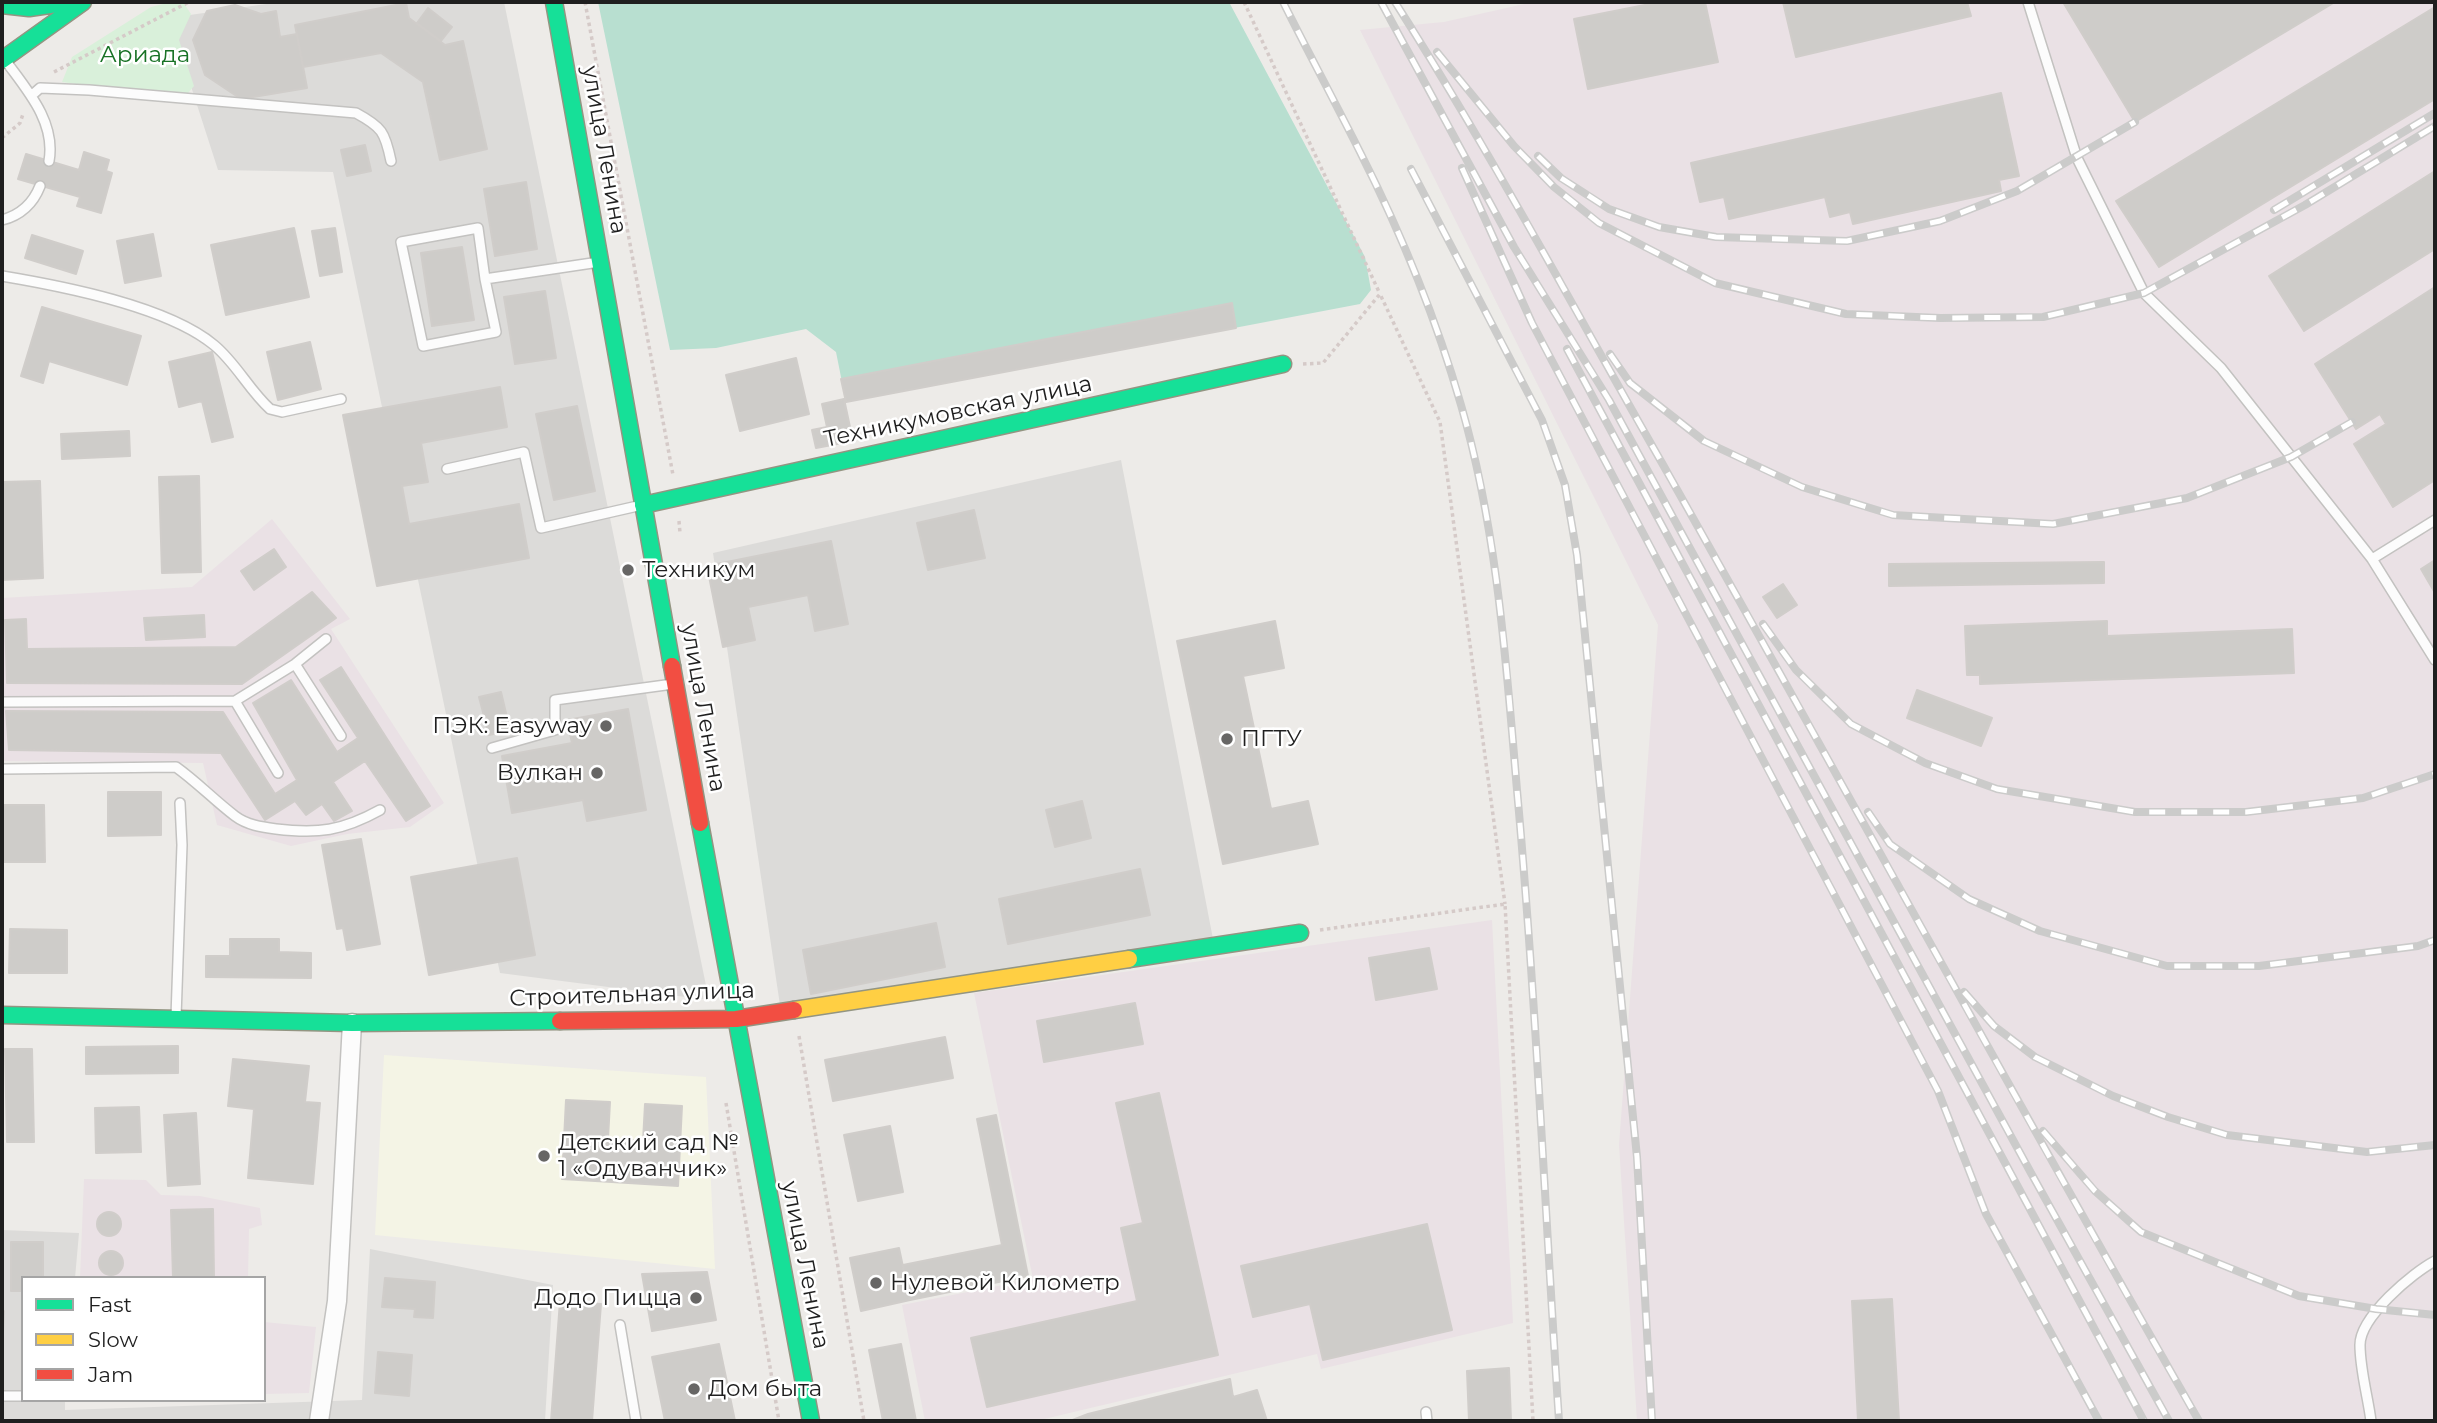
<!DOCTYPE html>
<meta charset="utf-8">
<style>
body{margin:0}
#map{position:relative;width:2437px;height:1423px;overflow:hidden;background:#edebe8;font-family:Montserrat,sans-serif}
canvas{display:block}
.frame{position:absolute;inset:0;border:4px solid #1f1f1f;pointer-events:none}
.legend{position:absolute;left:21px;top:1276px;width:245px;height:126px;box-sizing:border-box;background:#fff;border:2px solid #a5a5a5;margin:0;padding:9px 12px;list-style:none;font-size:21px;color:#1f1f1f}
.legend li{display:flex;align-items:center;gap:14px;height:35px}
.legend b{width:35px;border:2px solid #a5a5a5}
</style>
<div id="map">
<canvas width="2437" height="1423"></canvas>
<div class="frame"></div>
<ul class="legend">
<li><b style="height:9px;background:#16e098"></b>Fast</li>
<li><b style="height:9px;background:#ffcf43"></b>Slow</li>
<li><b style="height:9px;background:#f24e42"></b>Jam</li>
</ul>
</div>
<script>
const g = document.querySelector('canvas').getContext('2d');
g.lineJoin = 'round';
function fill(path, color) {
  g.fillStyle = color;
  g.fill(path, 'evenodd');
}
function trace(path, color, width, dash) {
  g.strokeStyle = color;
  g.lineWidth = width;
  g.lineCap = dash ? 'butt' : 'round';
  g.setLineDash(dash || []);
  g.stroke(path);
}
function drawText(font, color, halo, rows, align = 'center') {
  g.font = font + ' Montserrat,sans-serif';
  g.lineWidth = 5;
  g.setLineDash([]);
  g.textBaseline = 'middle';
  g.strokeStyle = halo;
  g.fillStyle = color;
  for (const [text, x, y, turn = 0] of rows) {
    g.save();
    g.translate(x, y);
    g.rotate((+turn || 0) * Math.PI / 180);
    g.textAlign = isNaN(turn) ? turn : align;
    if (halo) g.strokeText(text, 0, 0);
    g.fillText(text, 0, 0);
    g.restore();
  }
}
const residential = new Path2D(`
 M 280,2 L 504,2 L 709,1000 L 500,973 L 333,172 L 218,170 L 169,18 Z
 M 1121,460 L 1213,939 L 781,1012 L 713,553 Z
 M 2,1230 L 79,1233 L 75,1278 L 23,1278 L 23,1400 L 65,1400 L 65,1410 L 362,1400 L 370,1249 L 553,1285 L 545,1421 L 2,1421 Z`);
const industrial = new Path2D(`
 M 1533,2 L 2435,2 L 2435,1421 L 1637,1421 L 1619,1145 L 1658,625 L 1360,30 L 1444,22 Z
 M 272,519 L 350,619 L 331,629 L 444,803 L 410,827 L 347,834 L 291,846 L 217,825 L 203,763 L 2,761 L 2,598 L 192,587 Z
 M 1492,920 L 1513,1323 L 1321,1369 L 1317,1354 L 1036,1421 L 925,1421 L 902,1305 L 1033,1279 L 974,993 Z
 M 84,1179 L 146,1180 L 161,1195 L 200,1196 L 260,1208 L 262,1225 L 249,1229 L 248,1278 L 80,1278 Z
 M 264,1322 L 316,1327 L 309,1393 L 264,1394 Z`);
const education = new Path2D(`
 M 384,1055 L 706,1077 L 715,1269 L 375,1235 Z`);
const park = new Path2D(`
 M 171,2 L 183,2 L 191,14 L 179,40 L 194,86 L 183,99 L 62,82 L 72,57 L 151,7 Z`);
const pitch = new Path2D(`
 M 598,2 L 1229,2 L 1365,257 L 1371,290 L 1360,304 L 846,402 L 836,352 L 806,329 L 716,348 L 670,350 Z`);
const building = new Path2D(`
 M 1660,2 L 1705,2 L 1718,62 L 1588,89 L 1574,19 Z
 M 1783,2 L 1967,2 L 1971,16 L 1796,57 Z
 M 2063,2 L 2335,2 L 2135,122 Z
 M 406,3 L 409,18 L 445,45 L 463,41 L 487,149 L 440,160 L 423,82 L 381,53 L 303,67 L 295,25 Z
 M 235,5 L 261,14 L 276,11 L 280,37 L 297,34 L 307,88 L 241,99 L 205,75 L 193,40 L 207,11 Z
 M 2435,7 L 2435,99 L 2159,267 L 2116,201 Z
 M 428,8 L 452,27 L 441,41 L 417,23 Z
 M 2001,93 L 2019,176 L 1999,180 L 2001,191 L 1853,224 L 1850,212 L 1830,217 L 1825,197 L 1729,219 L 1724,197 L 1700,202 L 1691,163 Z
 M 365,145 L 371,171 L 347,176 L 341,150 Z
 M 84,152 L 109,160 L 106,171 L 112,173 L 101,213 L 77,206 L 80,197 L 18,179 L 26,154 L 79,170 Z
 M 2435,171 L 2435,249 L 2304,331 L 2269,276 Z
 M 526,182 L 537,249 L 495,256 L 484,189 Z
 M 294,228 L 309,297 L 226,315 L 211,245 Z
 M 335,228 L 342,272 L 320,276 L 312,231 Z
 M 153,234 L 161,276 L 125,283 L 117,241 Z
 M 32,235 L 83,251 L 76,274 L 25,258 Z
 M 462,247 L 474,320 L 432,326 L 421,253 Z
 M 2435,287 L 2435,480 L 2393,507 L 2354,444 L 2386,424 L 2380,414 L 2356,429 L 2315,364 Z
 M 545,291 L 556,358 L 515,364 L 504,297 Z
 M 1232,303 L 1236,328 L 846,402 L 841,379 Z
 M 42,307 L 141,336 L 127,385 L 49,361 L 43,383 L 21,376 Z
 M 310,342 L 321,389 L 278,400 L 267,352 Z
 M 212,352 L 233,437 L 212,442 L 202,401 L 179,407 L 169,362 Z
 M 796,358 L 809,414 L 740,431 L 726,375 Z
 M 500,387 L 507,427 L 421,443 L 428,482 L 402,486 L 409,524 L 519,504 L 529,558 L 377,586 L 343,415 Z
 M 844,399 L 853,441 L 816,448 L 812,430 L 827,427 L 822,404 Z
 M 577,406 L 595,491 L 554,500 L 536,414 Z
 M 129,431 L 130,456 L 62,459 L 61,434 Z
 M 199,476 L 201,572 L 162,573 L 159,477 Z
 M 40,481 L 43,578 L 2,580 L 2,482 Z
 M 974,510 L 985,558 L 928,570 L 917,523 Z
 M 831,541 L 848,624 L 815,631 L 808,595 L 748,607 L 755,640 L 723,647 L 707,566 Z
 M 274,549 L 286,567 L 254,590 L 241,571 Z
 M 2435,560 L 2435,593 L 2421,569 Z
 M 2104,562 L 2104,583 L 1889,586 L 1889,564 Z
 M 1783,584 L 1797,605 L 1777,618 L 1763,597 Z
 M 312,592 L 336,618 L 242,684 L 7,683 L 5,620 L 26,619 L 27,649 L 236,647 Z
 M 204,615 L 205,637 L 146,640 L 144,618 Z
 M 1275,621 L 1284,668 L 1243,676 L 1271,809 L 1308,801 L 1318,844 L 1223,864 L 1177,641 Z
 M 2107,621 L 2107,636 L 2292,629 L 2294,673 L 1980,684 L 1980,675 L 1967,675 L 1965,626 Z
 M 341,667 L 430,806 L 406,821 L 365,761 L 333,782 L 352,811 L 334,821 L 322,804 L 306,815 L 295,801 L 265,820 L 221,753 L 9,750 L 6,711 L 223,712 L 275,794 L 297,780 L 253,703 L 291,680 L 337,752 L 358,738 L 320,680 Z
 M 1917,690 L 1992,718 L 1981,746 L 1907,718 Z
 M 501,692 L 510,730 L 489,735 L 479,697 Z
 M 628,709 L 646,810 L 587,821 L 583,800 L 512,813 L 502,756 L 572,743 L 567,720 Z
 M 108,792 L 161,792 L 161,835 L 108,836 Z
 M 1082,801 L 1091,838 L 1055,847 L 1046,810 Z
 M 3,805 L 44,805 L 45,862 L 3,862 Z
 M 361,839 L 380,944 L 347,950 L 343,928 L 337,929 L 322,845 Z
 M 517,858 L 535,955 L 429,975 L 411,877 Z
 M 1140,869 L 1150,915 L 1008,944 L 999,899 Z
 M 936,923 L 945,967 L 811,994 L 803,950 Z
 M 10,929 L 67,930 L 67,973 L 9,973 Z
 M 230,939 L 279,939 L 279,952 L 311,953 L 311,978 L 206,977 L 206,956 L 230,956 Z
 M 1429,948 L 1437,989 L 1376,1000 L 1369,958 Z
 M 1135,1003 L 1143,1044 L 1044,1062 L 1037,1021 Z
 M 945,1037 L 953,1078 L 833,1101 L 825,1060 Z
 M 178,1046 L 178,1073 L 86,1074 L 86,1047 Z
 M 5,1049 L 32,1049 L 34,1142 L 7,1142 Z
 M 233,1059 L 309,1066 L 305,1102 L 320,1103 L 313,1184 L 248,1178 L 254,1109 L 228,1106 Z
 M 1159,1093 L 1218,1355 L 987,1407 L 971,1338 L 1137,1301 L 1121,1228 L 1143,1223 L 1116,1103 Z
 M 566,1100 L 610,1102 L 608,1139 L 643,1141 L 645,1104 L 682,1106 L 678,1186 L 562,1179 Z
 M 139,1107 L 141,1152 L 96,1153 L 95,1108 Z
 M 196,1113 L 200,1184 L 168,1186 L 164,1115 Z
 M 996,1115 L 1028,1276 L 910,1300 L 903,1265 L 1002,1245 L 977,1119 Z
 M 890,1126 L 903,1192 L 858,1201 L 844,1135 Z
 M 213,1209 L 214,1278 L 173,1278 L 171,1210 Z
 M97 1224a12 12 0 1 1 24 0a12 12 0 1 1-24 0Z
 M 1427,1224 L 1452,1330 L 1323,1360 L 1310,1304 L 1253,1317 L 1241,1266 Z
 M 11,1242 L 43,1242 L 43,1278 L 23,1278 L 23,1291 L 11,1291 Z
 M 899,1248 L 910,1300 L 861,1311 L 850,1258 Z
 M99 1263a12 12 0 1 1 24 0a12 12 0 1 1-24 0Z
 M 707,1272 L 716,1320 L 652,1331 L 642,1274 Z
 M 385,1278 L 435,1282 L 433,1318 L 414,1317 L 415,1309 L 382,1307 Z
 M 1892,1299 L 1899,1421 L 1858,1421 L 1852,1301 Z
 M 560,1301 L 601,1304 L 592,1421 L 551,1421 Z
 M 2,1311 L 4,1311 L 2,1354 Z
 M 719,1344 L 735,1421 L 665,1421 L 652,1357 Z
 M 901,1344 L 916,1421 L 883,1421 L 869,1350 Z
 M 378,1352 L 412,1355 L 409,1396 L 375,1393 Z
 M 1509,1368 L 1511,1421 L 1469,1421 L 1467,1371 Z
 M 1230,1379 L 1233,1397 L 1257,1390 L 1267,1421 L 1070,1421 L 1088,1414 Z`);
const path = new Path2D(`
 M 585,2 L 673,475
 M 1244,2 L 1380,294
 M 54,72 L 189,2
 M 2,138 L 20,123 L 23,114
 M 1303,364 L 1323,363 L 1380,294 L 1440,422 L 1505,904
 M 679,521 L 680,533
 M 1320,930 L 1505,904 L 1533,1421
 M 799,1036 L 864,1421
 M 726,1103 L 779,1421`);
const lane = new Path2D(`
 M 2028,2 L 2077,158 L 2144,293 L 2221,368 L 2372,559 L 2435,660
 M 5,60 C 27,90 56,122 49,161
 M 31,96 L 40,88 L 89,90 L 356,113 C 382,127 385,132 391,161
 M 2,220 C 21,215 33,204 40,186
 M 2,276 C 62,286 167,306 214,345 C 236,363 249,390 270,409 L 282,412 L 341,399
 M 485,279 L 496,332 L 423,346 L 401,242 L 478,228 L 485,279 L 599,262
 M 447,469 L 524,452 L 541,528 L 642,505
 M 2372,559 L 2435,520
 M 295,664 L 341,736
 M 235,701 L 295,664 L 326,639
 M 2,702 L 235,701 L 278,773
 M 492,748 L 555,730 L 555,700 L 673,684
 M 2,769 L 176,767 C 197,782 214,800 235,816 C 247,825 261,827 276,829 C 318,834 342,831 380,810
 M 176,1017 L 182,845 L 180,803
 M 620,1325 L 636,1421
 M 2,1396 L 23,1396
 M 1426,1412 L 1427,1421
 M 2371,1421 C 2368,1397 2360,1370 2360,1345 C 2360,1317 2412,1273 2435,1261`);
const street = new Path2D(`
 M 319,1421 L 337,1301 L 352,1023`);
const fast = new Path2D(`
 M 554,2 L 672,666
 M 2,5 L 29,8 L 70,2
 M 2,60 L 83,2
 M 643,505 L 1283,364
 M 700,823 L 811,1421
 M 1129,959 L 1300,933
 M 2,1015 L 352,1023 L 560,1021`);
const slow = new Path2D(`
 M 794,1010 L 1129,959`);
const jam = new Path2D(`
 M 672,666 L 700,823
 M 560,1021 L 736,1019 L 794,1010`);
const rail = new Path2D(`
 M 1283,2 C 1308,52 1335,102 1360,152 C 1401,233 1436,318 1461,405 C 1497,529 1506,661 1517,790 C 1536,1000 1545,1211 1559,1421
 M 1381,2 L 1514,247 L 1609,400 L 2031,1173 L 2169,1421
 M 1395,2 C 1490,151 1574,309 1662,463 C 1842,782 2017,1103 2199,1421
 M 1437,52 L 1514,146 L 1554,187 L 1599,223 L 1715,283 L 1846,314 L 1940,318 L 2043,317 L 2144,293 L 2305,205 L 2435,126
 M 1538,156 L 1561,178 L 1609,209 L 1659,227 L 1716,237 L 1847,241 L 1940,221 L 2017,191 L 2135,122
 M 1462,168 L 1532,323 L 1938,1091 L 1986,1214 L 2099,1421
 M 1411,169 L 1542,420 L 1565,485 L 1577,555 L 1637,1157 L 1652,1421
 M 2274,210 L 2435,113
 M 1567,349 L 2144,1421
 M 1610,354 L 1630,383 L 1704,441 L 1802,487 L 1893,515 L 2053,524 L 2187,498 L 2291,457 L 2352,422
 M 1763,624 L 1796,670 L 1851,724 L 1925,763 L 1997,789 L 2135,812 L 2246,812 L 2363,798 L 2435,774
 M 1868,812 L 1890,844 L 1969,899 L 2040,931 L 2167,966 L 2259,966 L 2418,946 L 2435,940
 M 1964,992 L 1994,1026 L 2035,1057 L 2113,1096 L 2168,1117 L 2227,1135 L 2367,1152 L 2435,1145
 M 2043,1131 L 2095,1191 L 2141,1232 L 2299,1296 L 2376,1309 L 2435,1315`);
const markers = [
 [628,570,7,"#676665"],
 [606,726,7,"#676665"],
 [1227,739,7,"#676665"],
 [597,773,7,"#676665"],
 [544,1156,7,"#676665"],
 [876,1283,7,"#676665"],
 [696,1298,7,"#676665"],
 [694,1389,7,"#676665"]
];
const parkNames = [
 ["Ариада",145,55]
];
const streetNames = [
 ["улица Ленина",604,150,80],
 ["Техникумовская улица",958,412,-12],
 ["улица Ленина",703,708,80],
 ["Строительная улица",632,995,-2],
 ["улица Ленина",805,1265,79]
];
const poiNames = [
 ["Техникум",642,570],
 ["ПЭК: Easyway",592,726,"right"],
 ["ПГТУ",1241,739],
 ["Вулкан",583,773,"right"],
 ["Детский сад №",558,1143],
 ["1 «Одуванчик»",558,1169],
 ["Нулевой Километр",890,1283],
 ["Додо Пицца",682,1298,"right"],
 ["Дом быта",708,1389]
];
fill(residential, '#dcdbd9');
fill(industrial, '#eae1e5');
fill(education, '#f4f4e5');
fill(park, '#d9f0da');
fill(pitch, '#b8dfd0');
fill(building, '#ceccc9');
trace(building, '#d0cdca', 2);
trace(lane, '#c3c2c0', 12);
trace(street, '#c3c2c0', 21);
trace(fast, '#939582', 19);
trace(slow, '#939582', 19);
trace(jam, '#939582', 19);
trace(path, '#d5cac8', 3.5, [3.5, 3.5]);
trace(lane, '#fcfcfc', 9);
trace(street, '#fcfcfc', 18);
trace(fast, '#16e098', 16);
trace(slow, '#ffcf43', 16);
trace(jam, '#f24e42', 16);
trace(rail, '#cbcbca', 8);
trace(rail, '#fff', 5, [16]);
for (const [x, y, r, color] of markers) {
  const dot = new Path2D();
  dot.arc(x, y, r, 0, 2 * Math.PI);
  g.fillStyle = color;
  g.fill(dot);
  trace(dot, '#fff', 2.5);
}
drawText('23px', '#187225', '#fff', parkNames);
drawText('23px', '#1f1f1f', '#fff', streetNames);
drawText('23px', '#1f1f1f', '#fff', poiNames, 'left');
</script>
